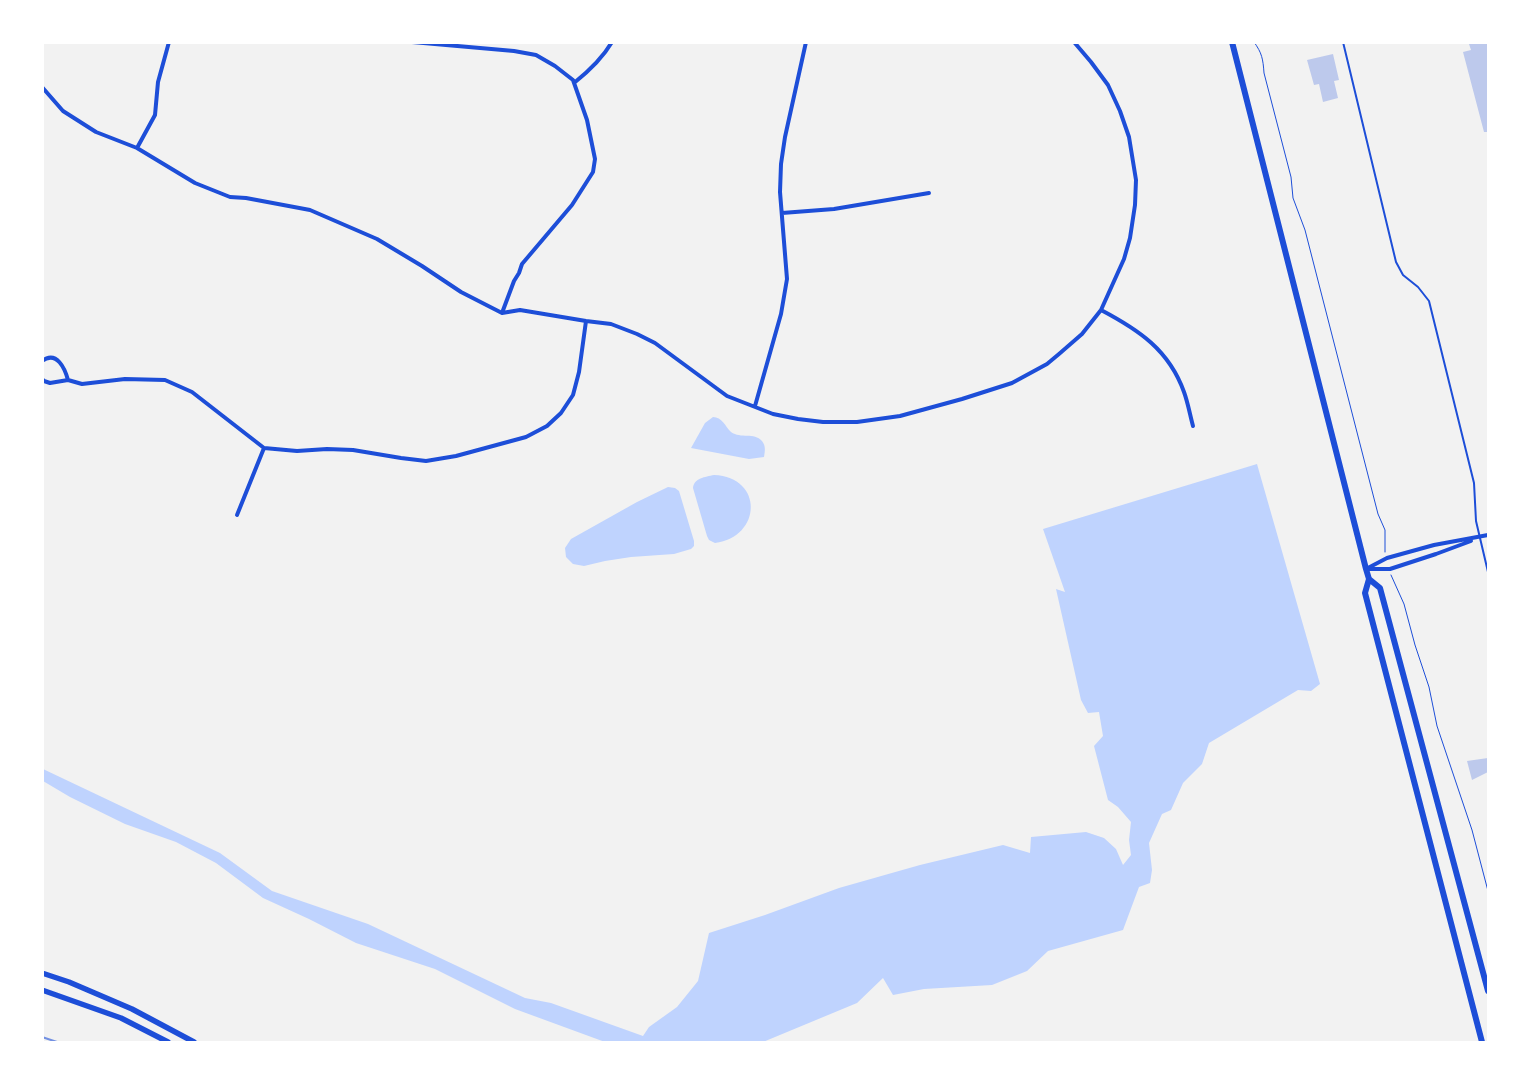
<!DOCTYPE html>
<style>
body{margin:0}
#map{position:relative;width:1531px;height:1085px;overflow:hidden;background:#f2f2f2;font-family:"Source Sans 3",sans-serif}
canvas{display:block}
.frame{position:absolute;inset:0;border:44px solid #fff;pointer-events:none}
</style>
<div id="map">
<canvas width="1531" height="1085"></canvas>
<div class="frame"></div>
</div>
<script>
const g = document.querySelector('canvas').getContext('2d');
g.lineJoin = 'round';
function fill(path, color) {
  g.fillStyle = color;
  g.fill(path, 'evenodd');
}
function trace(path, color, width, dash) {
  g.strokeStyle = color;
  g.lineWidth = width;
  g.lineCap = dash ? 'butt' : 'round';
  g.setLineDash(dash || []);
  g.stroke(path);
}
const water = new Path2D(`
 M 713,417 C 722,417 725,426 731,432 C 741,439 754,432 762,441 C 766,446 765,451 764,457 L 749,459 L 691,448 L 705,423 Z
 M 1257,464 L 1320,684 L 1311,691 L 1298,690 L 1209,743 L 1202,764 L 1183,783 L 1171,810 L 1162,814 L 1149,843 L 1152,870 L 1150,883 L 1139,887 L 1123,930 L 1048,951 L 1027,971 L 992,985 L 924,989 L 893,995 L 883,978 L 857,1003 L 763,1042 L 605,1042 L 515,1009 L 435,969 L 356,943 L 309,919 L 263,898 L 216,863 L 176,842 L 125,824 L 70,797 L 43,781 L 43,769 L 220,853 L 272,891 L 368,924 L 525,998 L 551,1003 L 643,1036 L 649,1027 L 677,1007 L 698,981 L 709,933 L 765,915 L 839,888 L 920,865 L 1003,845 L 1030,853 L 1031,837 L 1086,832 L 1104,838 L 1116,849 L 1123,865 L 1131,855 L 1129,840 L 1131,822 L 1118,807 L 1108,800 L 1094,746 L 1103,736 L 1099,712 L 1088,713 L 1081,700 L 1056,589 L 1065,592 L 1043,529 Z
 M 714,475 C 764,477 762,537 715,543 L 709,540 L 707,536 L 693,488 C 694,478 705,477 714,475 Z
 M 668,487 L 675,488 L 679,491 L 694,541 L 694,546 L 691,549 L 674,554 L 631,557 L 605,561 L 584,566 L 573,564 L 566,557 L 565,548 L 571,539 L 637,502 Z`);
const building = new Path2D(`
 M 1475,42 L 1488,42 L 1488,136 L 1487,132 L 1484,132 L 1463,52 L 1471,50 L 1469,44 Z
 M 1333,54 L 1339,80 L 1334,81 L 1338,98 L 1323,102 L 1319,84 L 1314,85 L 1307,60 Z
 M 1488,758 L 1488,772 L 1472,780 L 1467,761 Z`);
const path = new Path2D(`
 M 1254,42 C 1262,53 1263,59 1264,73 L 1291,177 L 1293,198 L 1305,230 L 1378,514 L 1385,530 L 1385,552
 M 1391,575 L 1404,604 L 1415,645 L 1429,687 L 1437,726 L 1472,830 L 1488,891`);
const service = new Path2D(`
 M 1343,42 L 1396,262 L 1403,275 L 1418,287 L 1429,301 L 1474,483 L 1476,521 L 1488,572`);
const minor = new Path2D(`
 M 412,42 L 514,51 L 536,55 L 555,66 L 573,80 L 587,120 L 595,159 L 593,172 L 572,205 L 522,264 L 519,273 L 514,281 L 502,313
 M 574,83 C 589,71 602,59 612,42
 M 42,87 L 63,111 L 96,132 L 137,148 L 195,183 L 230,197 L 246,198 L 310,210 L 377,239 L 422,266 L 461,292 L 502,313 L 520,310 L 586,321 L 611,324 L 637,334 L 655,343 L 727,396 L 773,414 L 798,419 L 823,422 L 857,422 L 900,416 L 962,399 L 1012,383 L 1047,364 L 1059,354 L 1082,334 L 1101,310 L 1124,259 L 1130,238 L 1135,205 L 1136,180 L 1129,137 L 1120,111 L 1108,85 L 1091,62 L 1074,42
 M 137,148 L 155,115 L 158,82 L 169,42
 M 782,213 L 834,209 L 929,193
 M 1101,310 C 1139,330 1169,350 1184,392 C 1188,403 1190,415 1193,426
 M 42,361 C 57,350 65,369 68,380
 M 42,379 L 44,381 L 50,383 L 68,380 L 82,384 L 125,379 L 165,380 L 192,392 L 264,448 L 297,451 L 327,449 L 353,450 L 401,458 L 426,461 L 456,456 L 526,437 L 547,426 L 561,413 L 573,395 L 579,372 L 586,321
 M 755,406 L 781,314 L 787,279 L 780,192 L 781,164 L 785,137 L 806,42
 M 237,515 L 264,448
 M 1366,569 L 1387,558 L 1434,545 L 1488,535
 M 1368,569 L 1390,569 L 1436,554 L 1471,541`);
const secondary = new Path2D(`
 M 42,973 L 69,982 L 132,1009 L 194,1042
 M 42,990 L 121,1018 L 168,1042`);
const primary = new Path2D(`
 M 1232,42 L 1366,569 L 1369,579 L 1380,588 L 1488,991
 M 1369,579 L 1365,593 L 1482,1042`);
const rail = new Path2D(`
 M 42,1037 L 57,1042`);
fill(water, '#bfd3fe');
fill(building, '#bdc9ec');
trace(path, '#1d4ed8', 1);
trace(service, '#1d4ed8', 2);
trace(minor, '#1d4ed8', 4);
trace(secondary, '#1d4ed8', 5.5);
trace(primary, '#1d4ed8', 6);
trace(rail, '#7290e2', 2);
</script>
